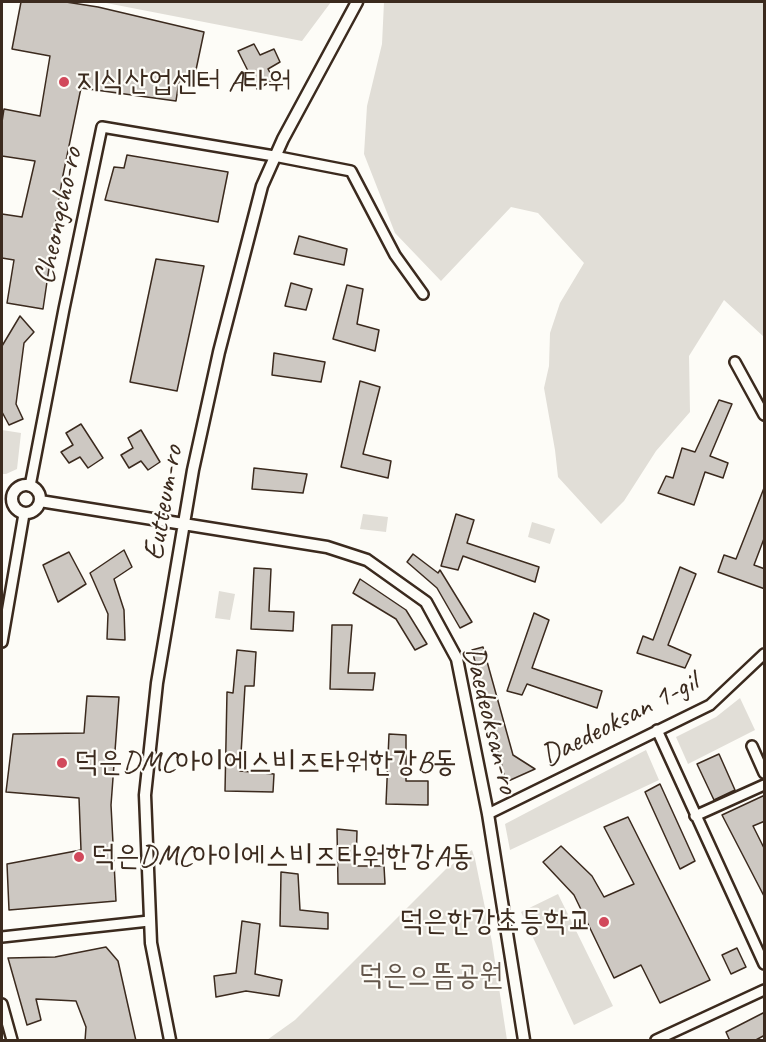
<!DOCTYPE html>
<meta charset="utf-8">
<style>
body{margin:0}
#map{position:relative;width:766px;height:1042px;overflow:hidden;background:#fdfcf7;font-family:Caveat,sans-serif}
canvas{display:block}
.frame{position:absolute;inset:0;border:3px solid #3b2a1e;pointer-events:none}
</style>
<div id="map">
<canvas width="766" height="1042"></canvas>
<div class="frame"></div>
</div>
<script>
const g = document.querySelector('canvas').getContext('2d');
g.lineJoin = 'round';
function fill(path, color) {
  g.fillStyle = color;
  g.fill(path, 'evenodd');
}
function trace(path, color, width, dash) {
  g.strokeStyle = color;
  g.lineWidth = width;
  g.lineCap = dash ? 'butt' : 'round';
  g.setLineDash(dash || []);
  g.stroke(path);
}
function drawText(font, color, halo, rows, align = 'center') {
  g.font = font + ' Caveat,"Poor Story",sans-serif';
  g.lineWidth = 4.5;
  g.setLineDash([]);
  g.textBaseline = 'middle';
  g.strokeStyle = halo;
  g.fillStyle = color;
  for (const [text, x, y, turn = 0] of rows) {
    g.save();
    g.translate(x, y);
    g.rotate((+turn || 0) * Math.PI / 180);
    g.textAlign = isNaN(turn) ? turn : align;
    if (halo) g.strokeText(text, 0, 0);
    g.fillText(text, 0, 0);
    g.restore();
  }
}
const green = new Path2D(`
 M 101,2 L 331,2 L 302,41 Z
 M 384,2 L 764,2 L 764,337 L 724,300 L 689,356 L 690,412 L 656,451 L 624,501 L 601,524 L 558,477 L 555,450 L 544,388 L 549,366 L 550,333 L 560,303 L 584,263 L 538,213 L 511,207 L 441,281 L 395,233 L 364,154 L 367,106 L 382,44 Z
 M 2,430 L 21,433 L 17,469 L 6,474 L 2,474 Z
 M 363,514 L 388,517 L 386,532 L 360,529 Z
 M 532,522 L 555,529 L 550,544 L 528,537 Z
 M 219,591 L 235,594 L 230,620 L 215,618 Z
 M 740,698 L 755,730 L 688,764 L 676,737 L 716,717 Z
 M 646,750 L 659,780 L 510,850 L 505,824 Z
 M 472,850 L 475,859 L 492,942 L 507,1040 L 267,1040 L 295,1020 L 446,869 Z
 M 558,894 L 613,1006 L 574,1025 L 521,912 Z`);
const building = new Path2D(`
 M 21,2 L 66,2 L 98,7 L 204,32 L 193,84 L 179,81 L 176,101 L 81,88 L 62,180 L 43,309 L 7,303 L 14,260 L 2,258 L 2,214 L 22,217 L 35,161 L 2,156 L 2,122 L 4,109 L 40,116 L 50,56 L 12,49 Z
 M 254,44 L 260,55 L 274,49 L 280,62 L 268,69 L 274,80 L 257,89 L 238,51 Z
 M 127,155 L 228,172 L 218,222 L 105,200 L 114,167 L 124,168 Z
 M 299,236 L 347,249 L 344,265 L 294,254 Z
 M 156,259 L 204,266 L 177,391 L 130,382 Z
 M 291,283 L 312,289 L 306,310 L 285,306 Z
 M 347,285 L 363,289 L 357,324 L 379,330 L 375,351 L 333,339 Z
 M 20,316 L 34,332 L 24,343 L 16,404 L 23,419 L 9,425 L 2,412 L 2,346 Z
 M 274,353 L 325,362 L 321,382 L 272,375 Z
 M 360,381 L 380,387 L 363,454 L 391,461 L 388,478 L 341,467 Z
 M 719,400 L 732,404 L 710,456 L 728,463 L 723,478 L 705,472 L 694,505 L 658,493 L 666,476 L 673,478 L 682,448 L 695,452 Z
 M 81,424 L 103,458 L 88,468 L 80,457 L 69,463 L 61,452 L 73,445 L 66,433 Z
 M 141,430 L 160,462 L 148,470 L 141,461 L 129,468 L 121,455 L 133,448 L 128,438 Z
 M 254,468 L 307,474 L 303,493 L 252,489 Z
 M 764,488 L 765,536 L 754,565 L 765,569 L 765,589 L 718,572 L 724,555 L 736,559 Z
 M 456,514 L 474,520 L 467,543 L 539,567 L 535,582 L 463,556 L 458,570 L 441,566 Z
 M 124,550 L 132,567 L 114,579 L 124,610 L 125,640 L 107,639 L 108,614 L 90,573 Z
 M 69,552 L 86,584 L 58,602 L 43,565 Z
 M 413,554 L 438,573 L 440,570 L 472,622 L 460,628 L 437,588 L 407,562 Z
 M 680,567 L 696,574 L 668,645 L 691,655 L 685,668 L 637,653 L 643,636 L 653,640 Z
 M 254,568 L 271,569 L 269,611 L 294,612 L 293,631 L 251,629 Z
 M 360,579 L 406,610 L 427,644 L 415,650 L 396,619 L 353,593 Z
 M 534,613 L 549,620 L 532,668 L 602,691 L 597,708 L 527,684 L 522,695 L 507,691 Z
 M 332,625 L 352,625 L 348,673 L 375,673 L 373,690 L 330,689 Z
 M 483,647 L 513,755 L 535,769 L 506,782 L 472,650 Z
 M 237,650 L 256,652 L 254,686 L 245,686 L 240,771 L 274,774 L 273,792 L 225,791 L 227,692 L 233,693 Z
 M 87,696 L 119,697 L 111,805 L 116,901 L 9,910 L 7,864 L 81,850 L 79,798 L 6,792 L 13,734 L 84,733 Z
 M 389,734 L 406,735 L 406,781 L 428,781 L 428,805 L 386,804 Z
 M 719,754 L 735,790 L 714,800 L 697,764 Z
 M 660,784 L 695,861 L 680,869 L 645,792 Z
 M 765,795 L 765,821 L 753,826 L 765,850 L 765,898 L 722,815 Z
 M 628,817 L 710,980 L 660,1003 L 641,965 L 614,978 L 574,895 L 543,862 L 561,846 L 592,876 L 604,897 L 634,884 L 604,827 Z
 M 337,829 L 357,831 L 356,866 L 384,866 L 385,884 L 338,884 Z
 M 281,872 L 298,874 L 300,910 L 328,913 L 328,929 L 280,926 Z
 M 242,921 L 260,924 L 255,974 L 282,980 L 279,996 L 246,991 L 216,997 L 214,976 L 236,973 Z
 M 106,947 L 118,961 L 136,1041 L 85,1041 L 86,1027 L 76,1001 L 36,999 L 41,1020 L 27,1025 L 8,958 L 55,957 Z
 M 737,948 L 746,967 L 731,974 L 722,955 Z
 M 765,1012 L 765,1035 L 754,1041 L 730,1041 L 726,1032 Z`);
const minor = new Path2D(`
 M 735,362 L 764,415
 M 30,486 L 64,309 L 102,127 L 274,156 L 351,171 L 395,255 L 423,294
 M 2,642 L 24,514
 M 657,730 L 764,964
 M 752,746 L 764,773
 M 488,814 L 710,705 L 764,654
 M 695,816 L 764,785
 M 2,937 L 149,921
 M 2,1004 L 12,1040
 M 656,1040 L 764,990`);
const tertiary = new Path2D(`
 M12 499a14 14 0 1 1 28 0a14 14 0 1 1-28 0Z
 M 40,501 L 327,547 L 367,560 L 426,602 L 457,659 L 488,814 L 524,1040
 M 170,1040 L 151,943 L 145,795 L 157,683 L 193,470 L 219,352 L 262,186 L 283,139 L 357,2`);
const markers = [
 [64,82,6,"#d1495b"],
 [62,763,6,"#d1495b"],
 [79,857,6,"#d1495b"],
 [604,922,6,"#d1495b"]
];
const poiNames = [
 ["지식산업센터 A타워",76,82],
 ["덕은DMC아이에스비즈타워한강B동",74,763],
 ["덕은DMC아이에스비즈타워한강A동",91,857],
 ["덕은한강초등학교",592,922,"right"]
];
const streetNames = [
 ["Cheongcho-ro",59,216,-78],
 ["Eutteum-ro",164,503,-80],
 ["Daedeoksan-ro",490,720,76],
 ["Daedeoksan 1-gil",620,720,-27]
];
const parkNames = [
 ["덕은으뜸공원",431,976]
];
fill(green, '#e1ded7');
fill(building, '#cdc8c2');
trace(building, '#3b2a1e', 1.5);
trace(minor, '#3b2a1e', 14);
trace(tertiary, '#3b2a1e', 15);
trace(minor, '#fdfcf7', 9);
trace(tertiary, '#fdfcf7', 10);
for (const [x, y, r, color] of markers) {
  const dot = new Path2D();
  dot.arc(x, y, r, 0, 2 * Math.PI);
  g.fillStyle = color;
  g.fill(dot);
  trace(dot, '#fdfcf7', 2);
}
drawText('30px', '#3b2a1e', '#fdfcf7', poiNames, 'left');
drawText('30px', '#3b2a1e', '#fdfcf7', streetNames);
drawText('30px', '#64574c', '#fdfcf7', parkNames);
</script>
